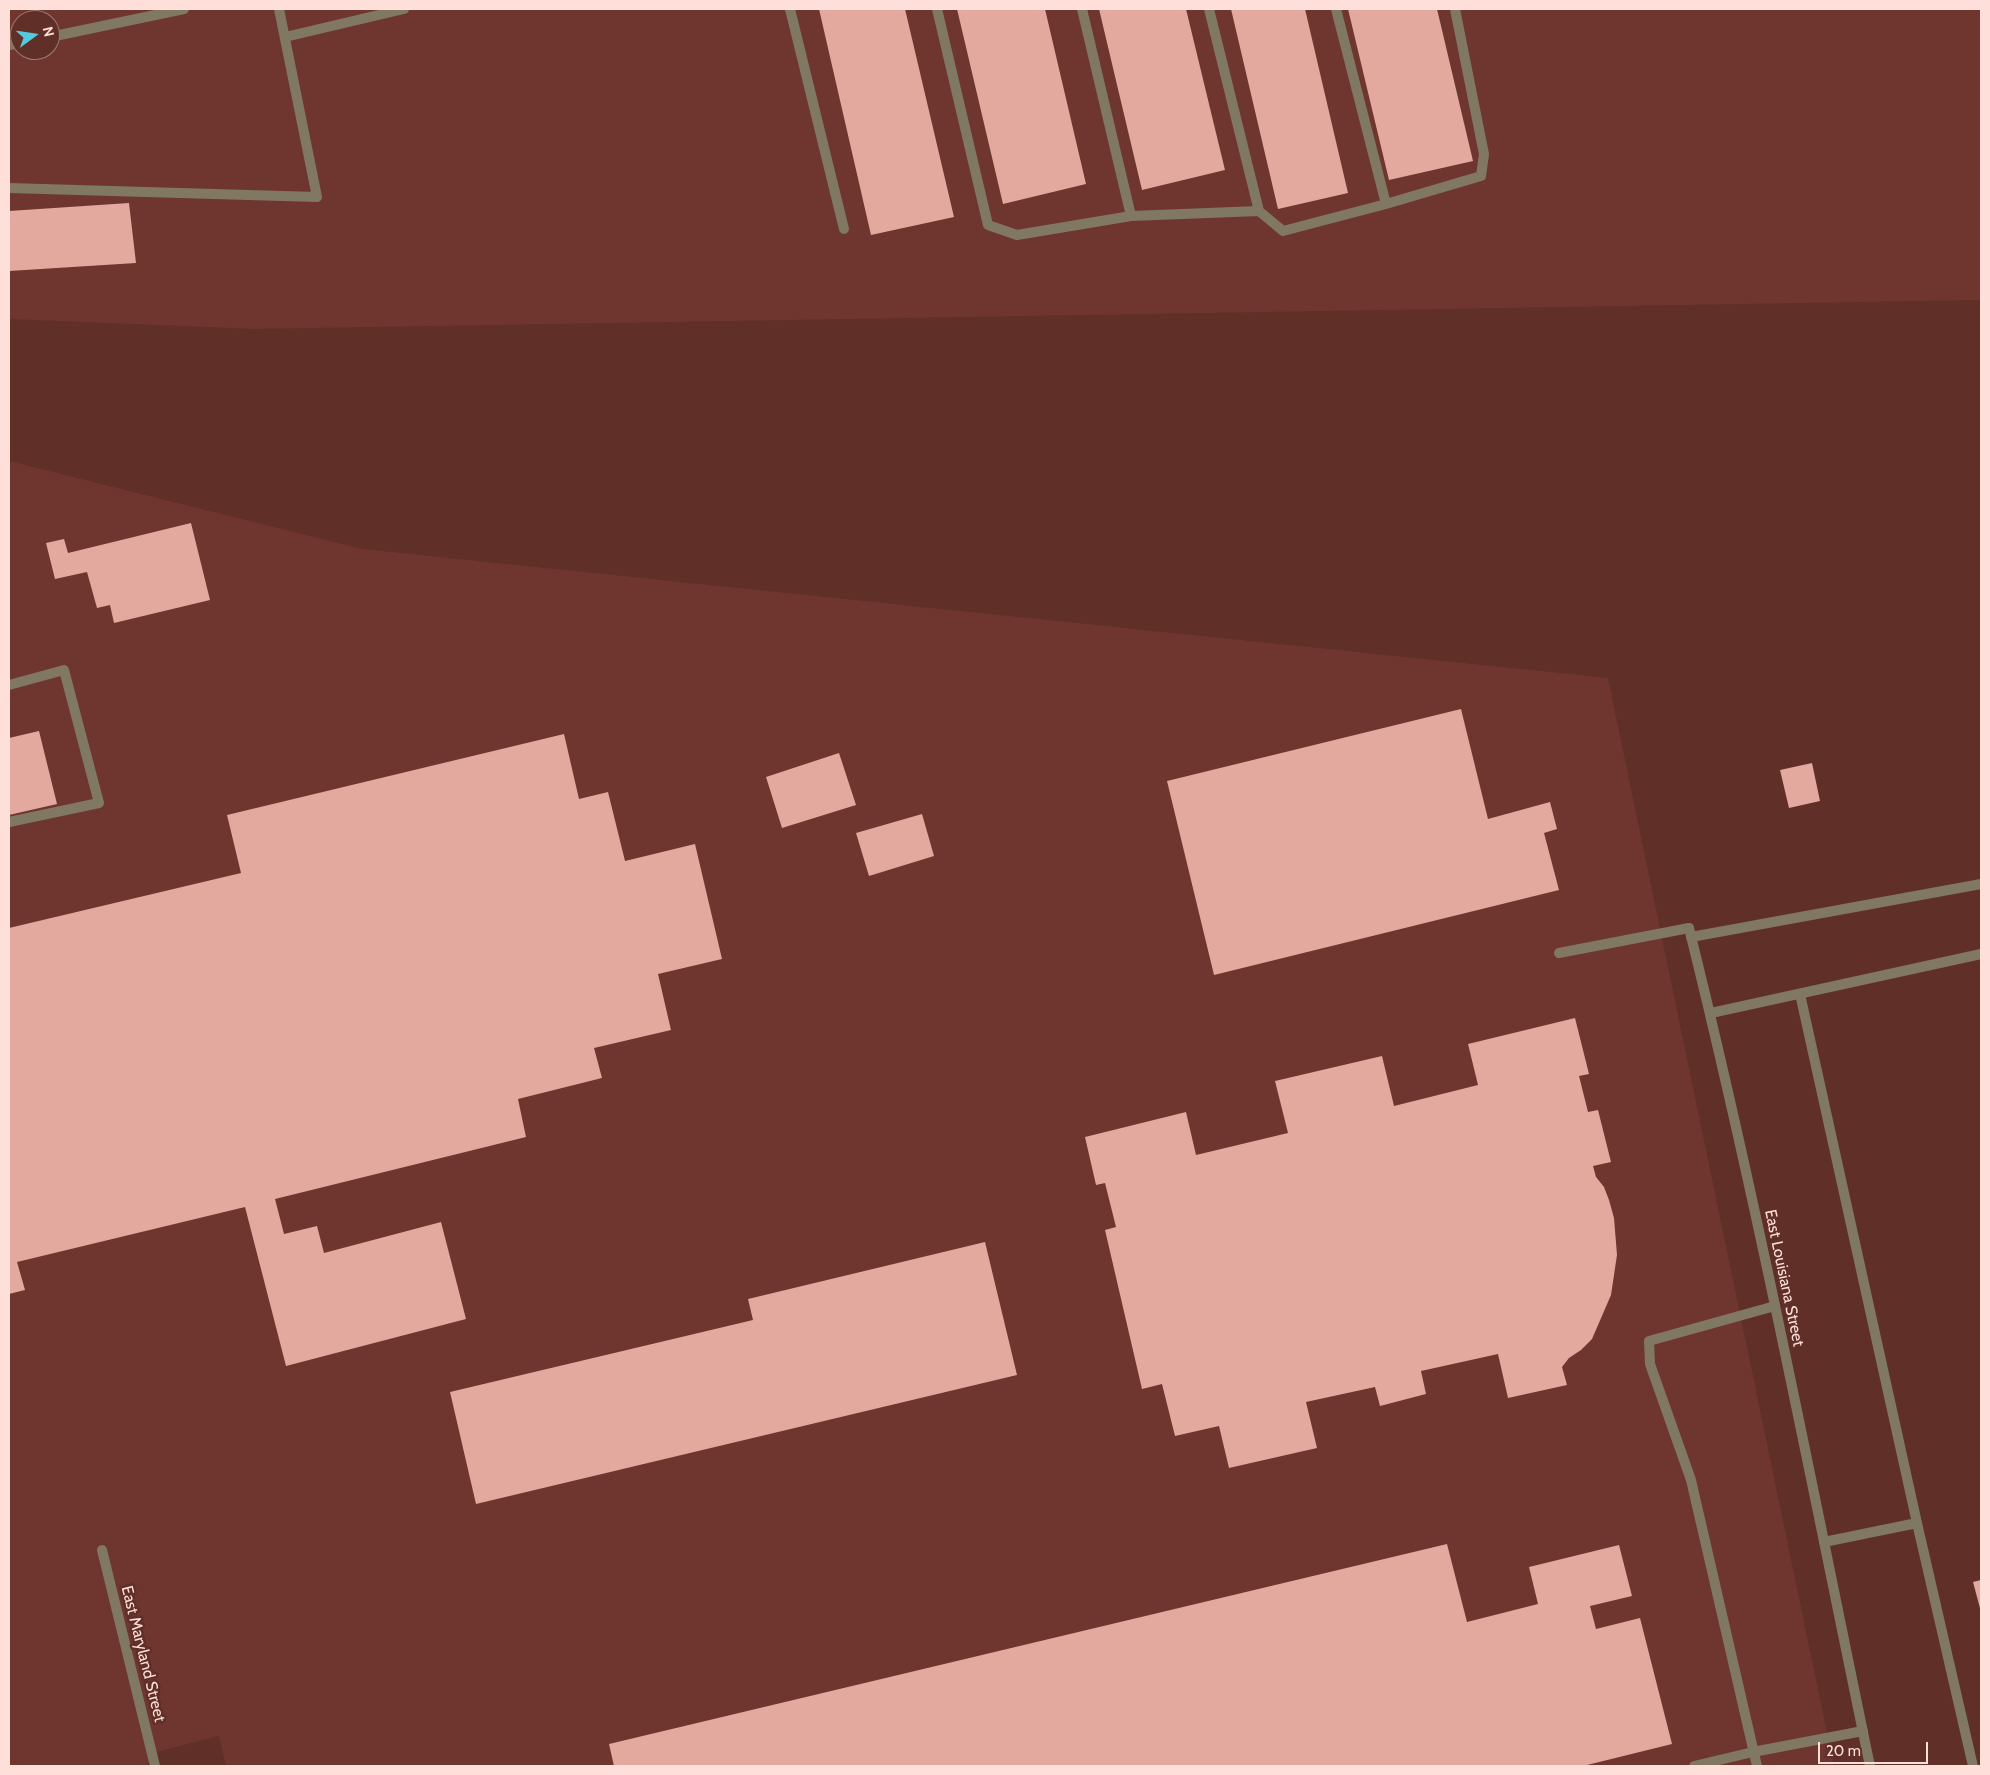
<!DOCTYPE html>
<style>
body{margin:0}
#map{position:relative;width:1990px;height:1775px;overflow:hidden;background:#5f2f28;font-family:Cabin,sans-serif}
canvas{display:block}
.frame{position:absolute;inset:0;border:10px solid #fedfd9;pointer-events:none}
.north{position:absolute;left:10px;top:10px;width:50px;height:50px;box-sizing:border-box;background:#5f2f28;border:1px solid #9f756f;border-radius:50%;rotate:76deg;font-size:14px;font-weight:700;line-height:20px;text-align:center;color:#fedfd9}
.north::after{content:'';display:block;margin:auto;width:18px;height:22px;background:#54cadd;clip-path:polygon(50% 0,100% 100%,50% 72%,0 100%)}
.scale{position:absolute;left:1818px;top:1742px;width:110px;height:22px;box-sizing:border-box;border:2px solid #fedfd9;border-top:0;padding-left:6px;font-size:15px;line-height:18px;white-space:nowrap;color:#fedfd9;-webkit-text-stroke:4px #5f2f28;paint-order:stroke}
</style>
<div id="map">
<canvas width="1990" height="1775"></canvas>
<div class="frame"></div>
<div class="north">N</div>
<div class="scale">20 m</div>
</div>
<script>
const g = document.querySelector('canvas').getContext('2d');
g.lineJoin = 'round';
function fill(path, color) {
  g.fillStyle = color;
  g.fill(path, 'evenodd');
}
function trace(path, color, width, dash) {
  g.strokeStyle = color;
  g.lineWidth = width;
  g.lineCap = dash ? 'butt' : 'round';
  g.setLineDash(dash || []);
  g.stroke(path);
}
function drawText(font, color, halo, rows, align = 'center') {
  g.font = font + ' Cabin,sans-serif';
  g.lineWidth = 5;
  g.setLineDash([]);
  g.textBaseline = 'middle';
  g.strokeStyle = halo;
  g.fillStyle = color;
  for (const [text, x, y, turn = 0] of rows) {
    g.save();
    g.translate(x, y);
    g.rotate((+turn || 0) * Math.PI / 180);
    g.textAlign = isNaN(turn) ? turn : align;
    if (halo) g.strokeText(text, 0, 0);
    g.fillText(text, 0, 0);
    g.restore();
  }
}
const built = new Path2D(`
 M 9,9 L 1981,9 L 1981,300 L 255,329 L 9,319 ZM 20,20 L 50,20 L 50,50 L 20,50 Z
 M 9,461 L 362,549 L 1608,678 L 1834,1766 L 226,1766 L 219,1736 L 152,1753 L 147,1766 L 9,1766 Z`);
const building = new Path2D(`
 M 819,9 L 905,9 L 954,217 L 871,235 Z
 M 957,9 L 1045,9 L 1086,184 L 1003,204 Z
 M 1099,9 L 1186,9 L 1225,170 L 1142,190 Z
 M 1231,9 L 1305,9 L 1348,193 L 1278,209 Z
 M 1348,9 L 1437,9 L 1473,161 L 1389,180 Z
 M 129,203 L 136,263 L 9,271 L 9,211 Z
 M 191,523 L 210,600 L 114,623 L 110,605 L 97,608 L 87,572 L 55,579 L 46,543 L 64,539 L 68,553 Z
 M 1461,709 L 1488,819 L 1550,802 L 1557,829 L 1544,833 L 1559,890 L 1214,975 L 1167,781 Z
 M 39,731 L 57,804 L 9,815 L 9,738 Z
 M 564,734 L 579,799 L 608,792 L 625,861 L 695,844 L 722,959 L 658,974 L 671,1030 L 594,1048 L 602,1078 L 518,1099 L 526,1137 L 275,1199 L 284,1234 L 317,1226 L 324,1253 L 441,1222 L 466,1319 L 286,1366 L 245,1207 L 17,1262 L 25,1290 L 9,1294 L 9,1240 L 10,1239 L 9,1232 L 9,928 L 241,873 L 227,815 Z
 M 839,753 L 856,805 L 782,828 L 766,777 Z
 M 1812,763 L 1820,801 L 1789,808 L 1780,770 Z
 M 922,814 L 934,856 L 869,876 L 856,833 Z
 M 1575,1018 L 1589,1074 L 1579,1076 L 1588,1112 L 1598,1110 L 1611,1162 L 1593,1166 L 1596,1177 L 1604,1187 L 1609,1200 L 1614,1218 L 1617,1255 L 1611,1295 L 1592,1339 L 1581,1350 L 1569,1358 L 1562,1367 L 1567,1385 L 1508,1398 L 1498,1354 L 1421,1371 L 1426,1394 L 1380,1406 L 1375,1387 L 1306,1402 L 1317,1448 L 1229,1468 L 1219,1426 L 1175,1436 L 1162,1384 L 1142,1389 L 1105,1230 L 1116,1227 L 1105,1183 L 1096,1185 L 1085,1137 L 1186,1112 L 1196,1155 L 1288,1133 L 1275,1081 L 1382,1056 L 1394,1106 L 1478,1085 L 1468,1044 Z
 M 985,1242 L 1017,1375 L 476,1504 L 450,1392 L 753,1320 L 748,1299 Z
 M 1447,1544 L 1467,1622 L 1538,1604 L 1529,1567 L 1619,1545 L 1632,1596 L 1590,1606 L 1596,1629 L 1640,1618 L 1672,1744 L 1583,1766 L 614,1766 L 609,1744 Z
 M 1981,1580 L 1981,1612 L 1973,1582 Z`);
const lane = new Path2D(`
 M 790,9 L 844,229
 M 937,9 L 988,225 L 1017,235 L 1131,216 L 1082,9
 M 50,37 L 184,9
 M 285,37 L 404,9
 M 9,45 L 20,43
 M 9,188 L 317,197 L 279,9
 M 1386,204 L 1481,176 L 1484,154 L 1455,9
 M 1259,211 L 1283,231 L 1386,204 L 1336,9
 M 1131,216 L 1259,211 L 1209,9
 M 9,685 L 64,670 L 99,803 L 9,822
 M 1691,937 L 1981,884
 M 1559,953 L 1689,928
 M 1800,994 L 1917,1523 L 1973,1766
 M 1711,1013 L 1981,954
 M 1824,1542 L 1917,1523
 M 1694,1766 L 1753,1752 L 1863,1731
 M 1757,1766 L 1691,1480 L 1650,1364 L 1649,1341 L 1775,1306`);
const street = new Path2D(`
 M 1689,928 C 1758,1206 1812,1486 1870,1766
 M 102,1550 L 155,1766`);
const streetNames = [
 ["East Louisiana Street",1784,1278,78],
 ["East Maryland Street",143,1654,76]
];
fill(built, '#6e362e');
fill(building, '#e3a89e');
trace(lane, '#807863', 10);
trace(street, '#807863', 10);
drawText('16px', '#fedfd9', '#5f2f28', streetNames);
</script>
